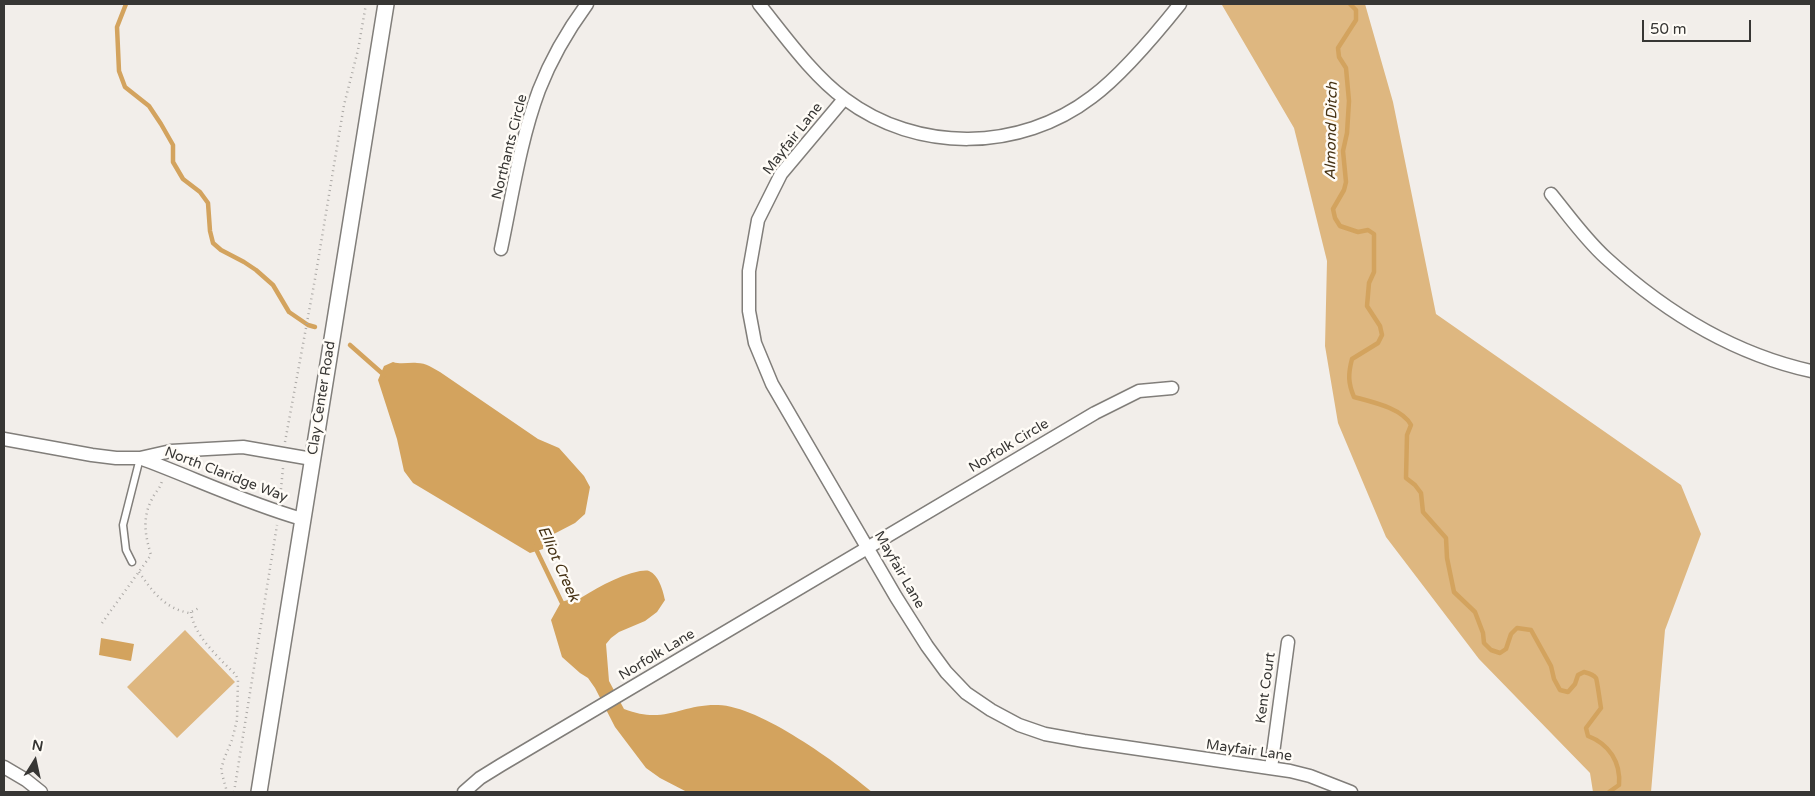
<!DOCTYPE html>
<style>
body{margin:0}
#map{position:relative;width:1815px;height:796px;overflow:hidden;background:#f2eeea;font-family:"Varela Round",sans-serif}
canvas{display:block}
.frame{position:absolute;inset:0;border:5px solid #373634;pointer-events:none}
.north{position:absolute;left:10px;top:736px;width:50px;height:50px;-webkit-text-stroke:4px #fffcf7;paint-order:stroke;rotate:10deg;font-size:14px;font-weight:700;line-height:20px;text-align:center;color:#373634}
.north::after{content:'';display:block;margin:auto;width:18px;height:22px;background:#373634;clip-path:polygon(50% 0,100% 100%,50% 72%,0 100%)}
.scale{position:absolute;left:1642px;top:20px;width:109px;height:22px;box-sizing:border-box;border:2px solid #373634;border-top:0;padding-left:6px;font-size:15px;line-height:18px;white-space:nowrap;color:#373634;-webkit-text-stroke:4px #fffcf7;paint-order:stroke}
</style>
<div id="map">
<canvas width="1815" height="796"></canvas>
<div class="frame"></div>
<div class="north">N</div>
<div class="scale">50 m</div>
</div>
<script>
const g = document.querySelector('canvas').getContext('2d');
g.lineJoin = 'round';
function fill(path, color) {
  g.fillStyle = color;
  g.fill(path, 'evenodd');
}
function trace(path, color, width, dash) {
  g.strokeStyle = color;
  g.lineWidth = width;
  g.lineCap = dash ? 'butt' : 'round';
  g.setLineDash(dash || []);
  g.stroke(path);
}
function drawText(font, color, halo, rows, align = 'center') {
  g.font = font + ' "Varela Round",sans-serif';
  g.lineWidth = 5;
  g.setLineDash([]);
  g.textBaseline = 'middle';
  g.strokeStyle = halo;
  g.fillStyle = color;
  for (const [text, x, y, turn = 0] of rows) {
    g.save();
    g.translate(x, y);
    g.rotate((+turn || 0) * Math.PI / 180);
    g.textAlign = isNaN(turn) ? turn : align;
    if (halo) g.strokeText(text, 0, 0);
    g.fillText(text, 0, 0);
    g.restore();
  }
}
const green = new Path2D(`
 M 1223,4 L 1365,4 L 1393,102 L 1436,314 L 1681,485 L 1701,534 L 1665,630 L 1651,792 L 1593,792 L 1590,773 L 1479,659 L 1386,537 L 1338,423 L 1325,346 L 1327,261 L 1294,128 L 1222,5 Z
 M 185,630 L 235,682 L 177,738 L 127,687 Z`);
const water = new Path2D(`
 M 393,362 C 402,365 409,362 417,363 C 426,363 433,368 440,372 L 538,439 L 559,448 L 584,476 L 590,487 L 585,514 L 575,523 L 550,536 L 544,542 L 543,549 L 530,553 L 413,483 L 404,471 L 397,439 L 378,380 L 384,366 Z
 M 640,571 C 643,571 646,570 649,571 C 659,575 663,591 665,600 L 657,612 L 645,621 L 619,632 L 611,638 L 606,644 L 609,681 L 624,709 C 665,725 680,704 718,705 C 760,706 839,764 872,792 L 687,792 L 660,778 L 646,768 L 615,727 L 595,688 L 588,678 L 580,673 L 562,657 L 551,620 L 561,602 L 568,600 L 573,603 C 593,590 616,576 640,571 Z
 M 101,638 L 134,644 L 131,661 L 99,655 Z`);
const stream = new Path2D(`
 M 126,4 L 117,27 L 119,71 L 125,87 L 149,106 L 161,124 L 173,145 L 173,162 L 183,179 L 200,192 L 208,203 L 210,231 L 213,243 L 221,250 L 244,262 L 256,270 L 273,285 L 289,312 L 308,325 L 315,327
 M 1350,4 L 1356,10 L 1356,20 L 1338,48 L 1339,57 L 1346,68 L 1349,101 L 1347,133 L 1343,151 L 1346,182 L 1344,190 L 1333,209 L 1335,218 L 1340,226 L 1358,232 L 1368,230 L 1374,234 L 1374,272 L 1369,283 L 1367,306 L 1380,326 L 1382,335 L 1378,343 L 1352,359 C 1348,374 1348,383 1354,397 C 1372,402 1402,408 1411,425 L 1407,435 L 1406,478 L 1415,485 L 1421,493 L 1423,512 L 1446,538 L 1447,558 L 1454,592 L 1475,612 L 1483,633 L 1484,643 L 1491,650 L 1500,653 L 1506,649 L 1511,634 L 1517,628 L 1531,630 L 1551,666 L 1554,679 L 1560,690 L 1568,692 L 1575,684 L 1578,675 L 1584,672 C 1588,673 1593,674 1596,678 C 1597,680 1600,702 1601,708 L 1586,728 L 1588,736 C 1609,744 1621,762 1619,785 L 1609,792
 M 350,345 L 384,375
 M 535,547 L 564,607`);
const path = new Path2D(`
 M 285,442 L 315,279 L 344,105 L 358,50 L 366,4
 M 280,499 L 283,468
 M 139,572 C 152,591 164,608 189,613 L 199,608
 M 191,612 C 193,635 221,660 236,675 L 238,680 L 237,720 L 232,740 L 224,759 L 221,770 L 227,792
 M 102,623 L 151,555 C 145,535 142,518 152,499 C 155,492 160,489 162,481
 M 234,792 L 277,525`);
const service = new Path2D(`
 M 132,562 L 126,550 L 123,525 L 140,458`);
const minor = new Path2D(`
 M 759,4 C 784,35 813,76 845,99 C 917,153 1020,152 1092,97 C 1123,74 1156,34 1180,4
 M 844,99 L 781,174 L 758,220 L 749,271 L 749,311 L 755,343 L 772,384 L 896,597 L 927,646 L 946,672 L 966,693 L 991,710 L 1019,725 L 1045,734 L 1084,741 L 1290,771 L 1310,776 L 1351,792
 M 1551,194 C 1569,216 1585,239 1606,258 C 1664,311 1734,354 1811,371
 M 501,249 C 512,197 520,141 539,90 C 551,59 568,30 587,4
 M 4,439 L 92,455 L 116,458 L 140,458 L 171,451 L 243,447 L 312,459
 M 140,458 C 194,478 246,503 302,519
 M 4,767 L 26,780 L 41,792
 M 1271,768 L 1288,642
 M 464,792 L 480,778 L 501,765 L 1095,413 L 1139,391 L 1172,388`);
const tertiary = new Path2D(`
 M 259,792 L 386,4`);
const streetNames = [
 ["Mayfair Lane",793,139,-52],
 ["Northants Circle",510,147,-76],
 ["Clay Center Road",322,398,-81],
 ["Norfolk Circle",1009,446,-31],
 ["North Claridge Way",226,475,21],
 ["Mayfair Lane",899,570,60],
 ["Norfolk Lane",657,655,-31],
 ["Kent Court",1266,688,-82],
 ["Mayfair Lane",1249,751,8]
];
const waterNames = [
 ["Almond Ditch",1332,131,-89],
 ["Elliot Creek",558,564,66]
];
fill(green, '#deb780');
fill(water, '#d3a35e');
trace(stream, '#d3a35e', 4.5);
trace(service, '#817e7a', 9);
trace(minor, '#817e7a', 15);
trace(tertiary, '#817e7a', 18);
trace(path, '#aba8a5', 2.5, [1, 4]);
trace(service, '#fff', 6);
trace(minor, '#fff', 12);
trace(tertiary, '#fff', 15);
drawText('14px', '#373634', '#fffcf7', streetNames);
drawText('italic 15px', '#453113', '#fffcf7', waterNames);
</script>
